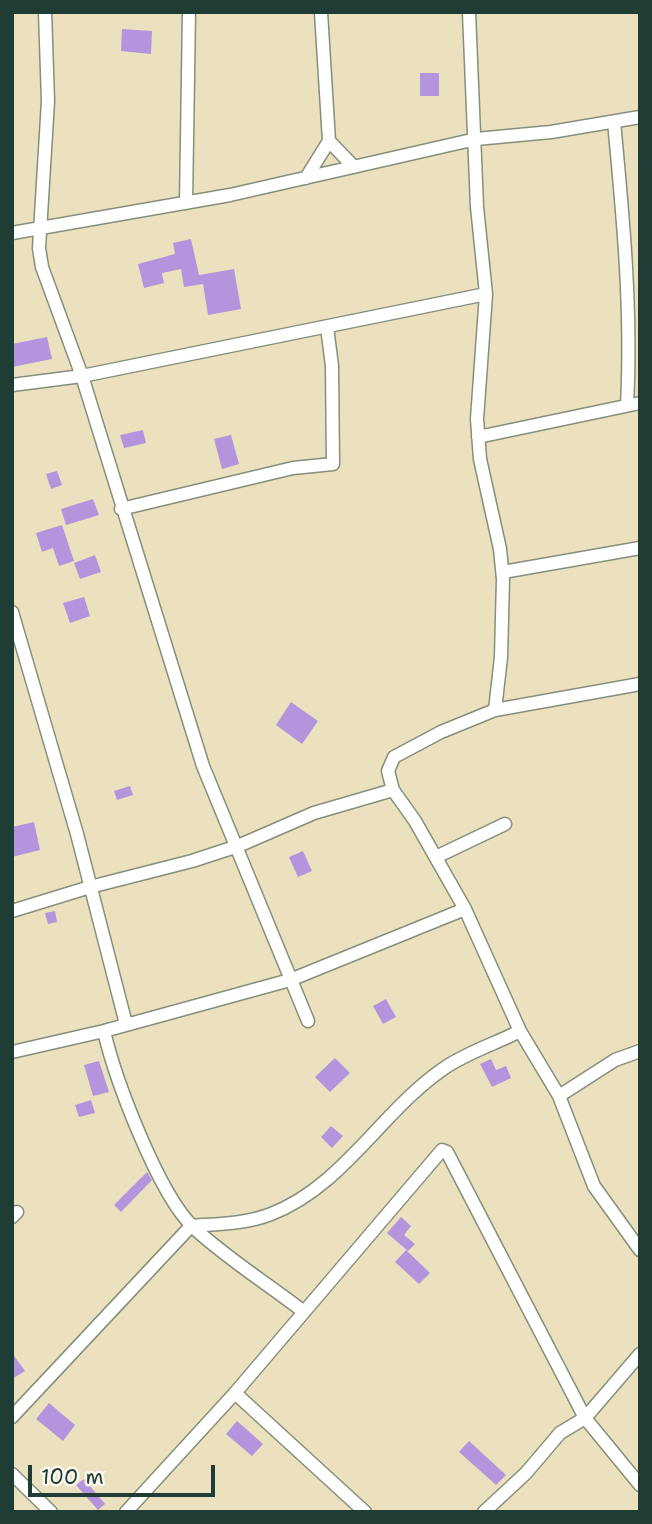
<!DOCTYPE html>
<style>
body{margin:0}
#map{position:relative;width:652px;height:1524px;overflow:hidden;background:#ebe1bf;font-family:"Shantell Sans",sans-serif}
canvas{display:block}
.frame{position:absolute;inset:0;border:14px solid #1f3d34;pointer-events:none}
.scale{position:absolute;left:28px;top:1465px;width:187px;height:32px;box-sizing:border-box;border:4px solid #1f3d34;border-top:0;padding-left:9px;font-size:21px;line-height:24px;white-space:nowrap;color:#1f3d34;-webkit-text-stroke:5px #fbf7ec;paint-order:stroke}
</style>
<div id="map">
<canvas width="652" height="1524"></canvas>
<div class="frame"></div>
<div class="scale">100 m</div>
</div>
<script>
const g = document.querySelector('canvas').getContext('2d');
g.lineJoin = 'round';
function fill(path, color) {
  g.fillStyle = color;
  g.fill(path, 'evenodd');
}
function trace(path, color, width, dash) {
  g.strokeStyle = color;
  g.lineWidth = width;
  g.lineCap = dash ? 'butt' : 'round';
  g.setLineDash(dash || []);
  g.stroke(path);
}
const building = new Path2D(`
 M 122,29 L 152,31 L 151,54 L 121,51 Z
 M 420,73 L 439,73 L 439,96 L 420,96 Z
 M 191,239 L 199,275 L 234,269 L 241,309 L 208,315 L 203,284 L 184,287 L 181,269 L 162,273 L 164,283 L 144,288 L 138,264 L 175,254 L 173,243 Z
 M 47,337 L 52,359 L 12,367 L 12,344 Z
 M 143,430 L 146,443 L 124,448 L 120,435 Z
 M 231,435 L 239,464 L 222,469 L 214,439 Z
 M 57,471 L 62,485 L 51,489 L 46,474 Z
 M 93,499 L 99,515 L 66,525 L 61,509 Z
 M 62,525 L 74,561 L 59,566 L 53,548 L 42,552 L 36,533 Z
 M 95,555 L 101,572 L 80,579 L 74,563 Z
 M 84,597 L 90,616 L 70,623 L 63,603 Z
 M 291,702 L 318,721 L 302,744 L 276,725 Z
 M 130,786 L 133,795 L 117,800 L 114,791 Z
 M 34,822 L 40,850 L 12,857 L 12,827 Z
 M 303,851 L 312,871 L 298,877 L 289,857 Z
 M 55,911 L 57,922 L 48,924 L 45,913 Z
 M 386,999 L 396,1017 L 383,1024 L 373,1006 Z
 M 335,1058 L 350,1073 L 330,1092 L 315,1077 Z
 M 491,1059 L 496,1070 L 506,1066 L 511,1078 L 492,1087 L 480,1064 Z
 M 99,1061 L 109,1092 L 93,1096 L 84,1065 Z
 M 91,1100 L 95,1113 L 79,1117 L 75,1105 Z
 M 331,1126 L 343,1136 L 332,1148 L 321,1137 Z
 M 147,1172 L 152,1180 L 121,1212 L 114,1205 Z
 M 401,1217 L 411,1226 L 404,1235 L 415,1244 L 408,1251 L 387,1233 Z
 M 406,1250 L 430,1273 L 419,1284 L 395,1262 Z
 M 12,1353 L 25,1371 L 12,1379 Z
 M 49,1403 L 75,1425 L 63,1441 L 36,1419 Z
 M 237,1421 L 263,1444 L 252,1456 L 226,1434 Z
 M 469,1441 L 506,1475 L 496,1485 L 459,1452 Z
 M 84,1479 L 105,1504 L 98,1510 L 76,1485 Z`);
const minor = new Path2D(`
 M 45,12 L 48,101 L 39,248 L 42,267 L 82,376 L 203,766 L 308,1021
 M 321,12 L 329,141 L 354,167
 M 469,12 L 477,207 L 486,294 L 477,419 L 480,459 L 500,549 L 503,579 L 501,657 L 495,710
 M 614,122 C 623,216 632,310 627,405
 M 306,178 L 329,141
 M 186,203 L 189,12
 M 12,233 L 230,195 L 476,139 L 551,132 L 640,117
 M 12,385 L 82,376 L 486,294
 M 478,437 L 640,403
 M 121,509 L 293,468 L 333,464 L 332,366 L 327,327
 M 503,572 L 640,548
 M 12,612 L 77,834 L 126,1024
 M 393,790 L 388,771 L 394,757 L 441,732 L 495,710 L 640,684
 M 436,857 L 505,824
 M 12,911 L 90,887 L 192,861 L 238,846 L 314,813 L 393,790 L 415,821 L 465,909 L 520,1031 L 559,1096 L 594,1186 L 640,1250
 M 104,1031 C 115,1079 158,1193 193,1227 C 226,1258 268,1284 304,1312
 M 12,1052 L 104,1031 L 290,980 L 465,909
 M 559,1096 L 615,1060 L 640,1051
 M 12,1217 L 17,1212
 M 235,1393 L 365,1512
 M 12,1417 L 191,1226 C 218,1224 246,1224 271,1214 C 342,1187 382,1111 443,1069 C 465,1053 495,1044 520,1031
 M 12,1474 L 51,1512
 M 126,1512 L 235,1393 L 442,1150 L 447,1152 L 585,1418 L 640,1485
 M 484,1512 L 526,1473 L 560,1433 L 585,1418 L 640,1354`);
fill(building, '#b494dd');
trace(minor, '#858f7a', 15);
trace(minor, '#fff', 12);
</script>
